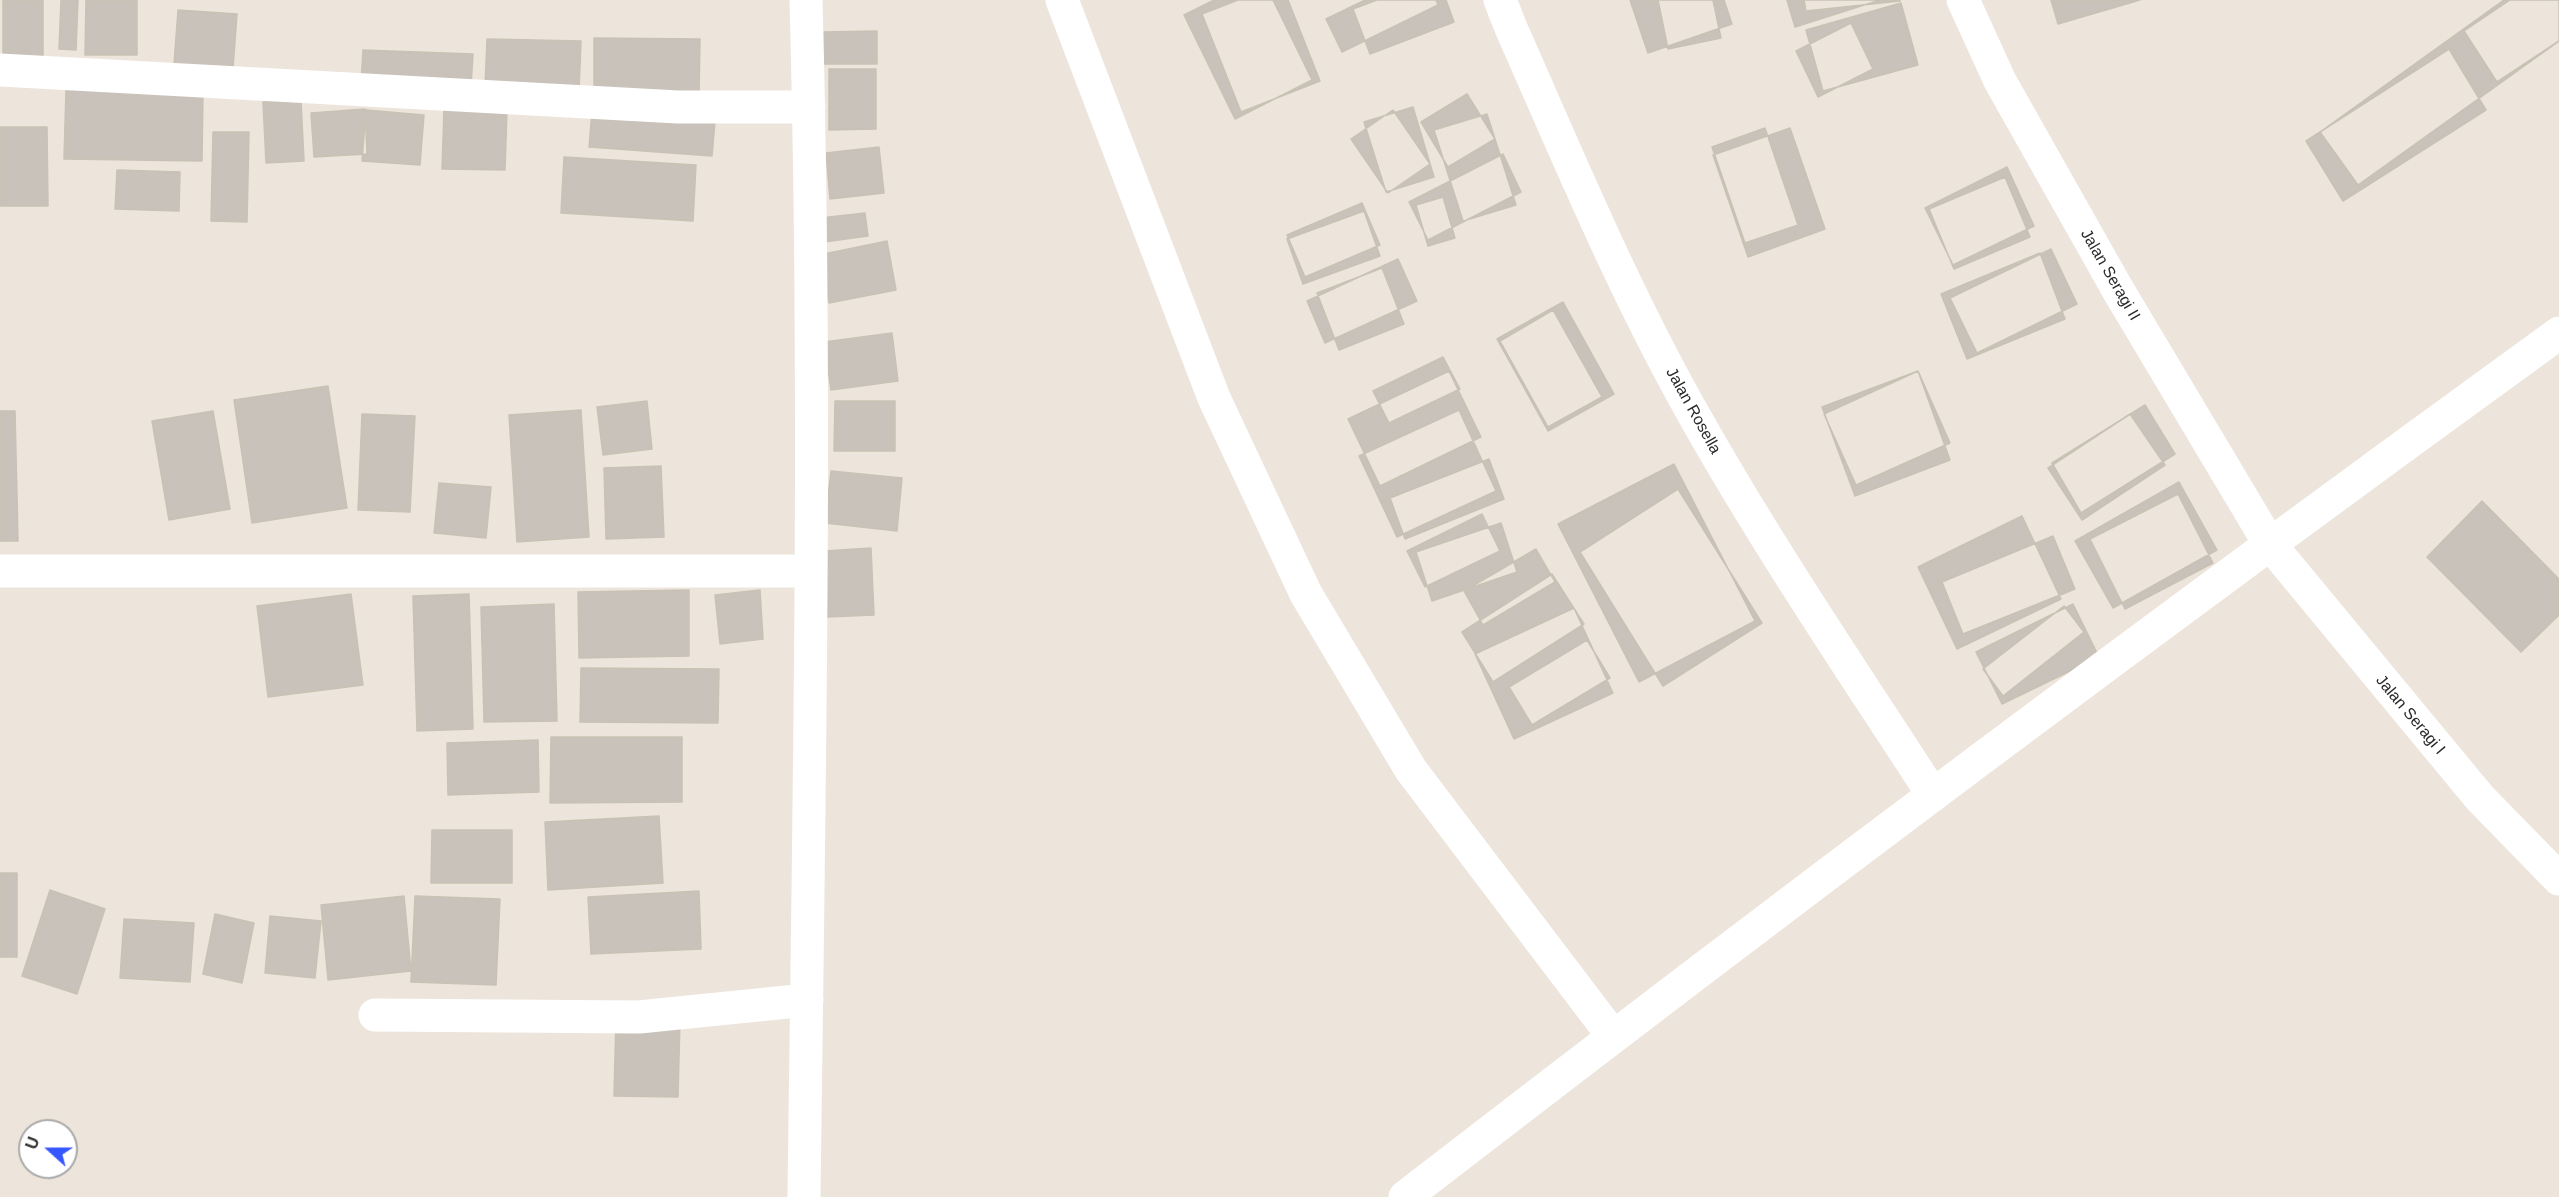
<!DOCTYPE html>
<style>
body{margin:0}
#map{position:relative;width:2559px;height:1197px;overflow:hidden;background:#ede5db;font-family:Helvetica,sans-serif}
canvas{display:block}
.north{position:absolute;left:18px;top:1119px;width:60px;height:60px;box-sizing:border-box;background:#fff;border:2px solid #aaa;border-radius:50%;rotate:291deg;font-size:16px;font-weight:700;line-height:24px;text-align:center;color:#2a2a2a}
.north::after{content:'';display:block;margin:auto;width:21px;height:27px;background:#3657ff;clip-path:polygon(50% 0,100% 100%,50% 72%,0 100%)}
</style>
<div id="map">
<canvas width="2559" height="1197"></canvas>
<div class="north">U</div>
</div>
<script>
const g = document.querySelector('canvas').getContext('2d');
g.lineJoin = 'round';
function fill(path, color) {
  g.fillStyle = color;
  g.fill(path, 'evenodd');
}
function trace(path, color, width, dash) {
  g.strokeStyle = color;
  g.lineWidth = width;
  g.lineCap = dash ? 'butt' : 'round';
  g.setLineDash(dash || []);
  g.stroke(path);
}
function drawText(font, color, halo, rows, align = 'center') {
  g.font = font + ' Helvetica,sans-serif';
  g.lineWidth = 4.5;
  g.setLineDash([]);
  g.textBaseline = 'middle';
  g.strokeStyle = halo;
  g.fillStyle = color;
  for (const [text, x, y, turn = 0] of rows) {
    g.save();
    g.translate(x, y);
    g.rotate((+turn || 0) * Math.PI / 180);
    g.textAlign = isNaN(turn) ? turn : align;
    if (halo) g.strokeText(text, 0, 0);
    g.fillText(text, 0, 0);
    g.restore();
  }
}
const building = new Path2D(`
 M 3,0 L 43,0 L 43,59 L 3,60 Z
 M 61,0 L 78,0 L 76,50 L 59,49 Z
 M 86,0 L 137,0 L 137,55 L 85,55 Z
 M 1214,0 L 1273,0 L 1312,80 L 1235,119 L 1184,15 Z
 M 1238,0 L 1288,0 L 1320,81 L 1241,112 L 1202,14 Z
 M 1365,0 L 1436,0 L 1438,5 L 1342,52 L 1326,19 Z
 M 1377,0 L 1446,0 L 1454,22 L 1370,54 L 1353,9 Z
 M 1630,0 L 1724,0 L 1732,24 L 1648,53 Z
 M 1658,0 L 1713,0 L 1721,38 L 1668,49 Z
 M 1787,0 L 1880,0 L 1795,27 Z
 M 1804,0 L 1900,0 L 1900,1 L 1806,11 Z
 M 2051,0 L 2140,0 L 2058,24 Z
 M 2504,0 L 2559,0 L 2559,41 L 2358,185 L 2320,132 Z
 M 2510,0 L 2559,0 L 2559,41 L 2497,82 L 2464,31 Z
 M 1901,3 L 1918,65 L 1823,91 L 1806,30 Z
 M 178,10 L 237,14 L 233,68 L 174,64 Z
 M 1851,23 L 1873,69 L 1818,97 L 1796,51 Z
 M 877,31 L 877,64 L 824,64 L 824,32 Z
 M 594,38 L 700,39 L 699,94 L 594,93 Z
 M 487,39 L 581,41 L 579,90 L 485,87 Z
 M 2449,49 L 2486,110 L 2343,201 L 2306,141 Z
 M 363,50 L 473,54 L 471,87 L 361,83 Z
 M 829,69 L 876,69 L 876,129 L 829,130 Z
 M 66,89 L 203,91 L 202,161 L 64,159 Z
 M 1467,94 L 1495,139 L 1448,167 L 1421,122 Z
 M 301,100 L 304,161 L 266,163 L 263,102 Z
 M 1413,107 L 1434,177 L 1386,192 L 1364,122 Z
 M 365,109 L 367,154 L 314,157 L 311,113 Z
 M 444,109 L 507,109 L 505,170 L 442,169 Z
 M 366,110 L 424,115 L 420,165 L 362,161 Z
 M 1393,110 L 1430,164 L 1388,193 L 1351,139 Z
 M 592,112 L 715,121 L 712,156 L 589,147 Z
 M 1487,114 L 1516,205 L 1463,221 L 1434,130 Z
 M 0,127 L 47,127 L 48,206 L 0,206 Z
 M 1765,128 L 1798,225 L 1745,243 L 1712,147 Z
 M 1790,128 L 1825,229 L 1748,257 L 1713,155 Z
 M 213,132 L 249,132 L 247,222 L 211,221 Z
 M 879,147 L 884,193 L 830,199 L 826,153 Z
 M 1503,154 L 1521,192 L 1428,240 L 1409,202 Z
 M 564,157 L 696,165 L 693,221 L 561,213 Z
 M 2007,167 L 2034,226 L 1953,265 L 1925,208 Z
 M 117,170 L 180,172 L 179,211 L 115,209 Z
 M 2005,177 L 2030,237 L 1954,269 L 1929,209 Z
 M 1443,197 L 1455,238 L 1428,246 L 1416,205 Z
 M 1362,203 L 1380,245 L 1305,277 L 1287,235 Z
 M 1364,211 L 1380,256 L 1303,284 L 1287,239 Z
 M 865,213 L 868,236 L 824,242 L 820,218 Z
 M 887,241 L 896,290 L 829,303 L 819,255 Z
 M 2051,249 L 2077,304 L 1977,353 L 1950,298 Z
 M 2040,253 L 2065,319 L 1967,359 L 1941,294 Z
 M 1398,259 L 1417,301 L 1325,343 L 1307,301 Z
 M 1382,268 L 1404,324 L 1339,350 L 1317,293 Z
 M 1563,302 L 1614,394 L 1548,431 L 1497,339 Z
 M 1553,310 L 1602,397 L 1548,427 L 1500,341 Z
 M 892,333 L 898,381 L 831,390 L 824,342 Z
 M 1443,357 L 1460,389 L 1389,423 L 1373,391 Z
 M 1449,371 L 1481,437 L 1380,486 L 1348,419 Z
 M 1918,371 L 1950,443 L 1856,485 L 1824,414 Z
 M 1918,371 L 1950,460 L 1855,496 L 1822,407 Z
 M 328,386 L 347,508 L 252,523 L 234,400 Z
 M 647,401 L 652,449 L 603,455 L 597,407 Z
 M 835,401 L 895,401 L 895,451 L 834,451 Z
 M 2145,405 L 2175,454 L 2081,513 L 2052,463 Z
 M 581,410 L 589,537 L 517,542 L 509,415 Z
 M 1459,410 L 1496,491 L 1397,537 L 1359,456 Z
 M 0,411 L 15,411 L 18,541 L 0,541 Z
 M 213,411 L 230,509 L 169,520 L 152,421 Z
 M 362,414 L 415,416 L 410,512 L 358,510 Z
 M 2130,414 L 2165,465 L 2082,520 L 2048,468 Z
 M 1489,459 L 1504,499 L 1405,539 L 1390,498 Z
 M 1674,464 L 1755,621 L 1639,682 L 1558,524 Z
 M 661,466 L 664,537 L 606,539 L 604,468 Z
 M 831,471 L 902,478 L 897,531 L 825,523 Z
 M 2179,482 L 2217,550 L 2113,608 L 2075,541 Z
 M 439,483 L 491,487 L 486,538 L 434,533 Z
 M 1678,489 L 1762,623 L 1663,686 L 1580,552 Z
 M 2178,494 L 2213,563 L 2125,609 L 2090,539 Z
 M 2482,501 L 2559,579 L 2559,615 L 2521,652 L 2427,557 Z
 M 1482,514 L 1500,551 L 1425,587 L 1407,551 Z
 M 2022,516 L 2061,599 L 1957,649 L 1918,567 Z
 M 1501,523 L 1517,572 L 1432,601 L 1416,552 Z
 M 2053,536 L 2075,589 L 1963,634 L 1942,582 Z
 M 871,548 L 874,615 L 827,617 L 825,551 Z
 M 1536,549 L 1555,582 L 1483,625 L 1464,591 Z
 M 1552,574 L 1584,624 L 1493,682 L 1462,632 Z
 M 689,590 L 689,656 L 579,658 L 578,592 Z
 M 760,590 L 763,639 L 720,644 L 715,595 Z
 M 351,594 L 363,685 L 268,697 L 257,606 Z
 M 469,594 L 473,729 L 417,731 L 413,596 Z
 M 554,604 L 557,721 L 484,722 L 481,607 Z
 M 2073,604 L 2099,657 L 2002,704 L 1976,652 Z
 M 2064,606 L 2084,632 L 2003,696 L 1983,669 Z
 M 1574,608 L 1613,693 L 1514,739 L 1475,654 Z
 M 1587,640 L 1610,678 L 1532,725 L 1509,687 Z
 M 581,668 L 719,669 L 718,723 L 580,722 Z
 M 551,737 L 682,737 L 682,802 L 550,803 Z
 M 538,740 L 539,792 L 448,795 L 447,743 Z
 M 659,816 L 663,883 L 548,890 L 545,822 Z
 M 432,830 L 512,830 L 512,883 L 431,883 Z
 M 0,873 L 17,873 L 17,957 L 0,957 Z
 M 50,890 L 105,909 L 77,994 L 22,976 Z
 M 699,891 L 701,949 L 591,954 L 588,897 Z
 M 404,896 L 411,971 L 328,980 L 321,905 Z
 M 415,896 L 500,899 L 496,985 L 411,982 Z
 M 215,914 L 254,923 L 242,983 L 203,974 Z
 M 270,916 L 321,921 L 315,978 L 265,973 Z
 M 124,919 L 194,923 L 190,982 L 120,978 Z
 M 616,1019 L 680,1020 L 678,1097 L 614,1096 Z`);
const street = new Path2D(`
 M 1062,0 L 1214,398 L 1306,594 L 1411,770 L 1613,1036
 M 1500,0 L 1511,28 C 1570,161 1626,297 1699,424 C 1771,551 1854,673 1933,795
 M 1963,0 L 2000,81 L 2118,290 L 2269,543 L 2480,798 L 2559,879
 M 0,70 L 678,107 L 809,107
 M 0,571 L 811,571
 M 375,1015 L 639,1017 L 807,1000
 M 804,1197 C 809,798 817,399 806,0`);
const secondary = new Path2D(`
 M 1405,1197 C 1785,903 2170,615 2559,333`);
const streetNames = [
 ["Jalan Seragi II",2110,275,60],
 ["Jalan Rosella",1693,411,61],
 ["Jalan Seragi I",2410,715,50]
];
fill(building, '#c8c2ba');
trace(building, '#c8c2b4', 1.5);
trace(street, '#fff', 33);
trace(secondary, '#fff', 33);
drawText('16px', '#2a2a2a', '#fff', streetNames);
</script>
